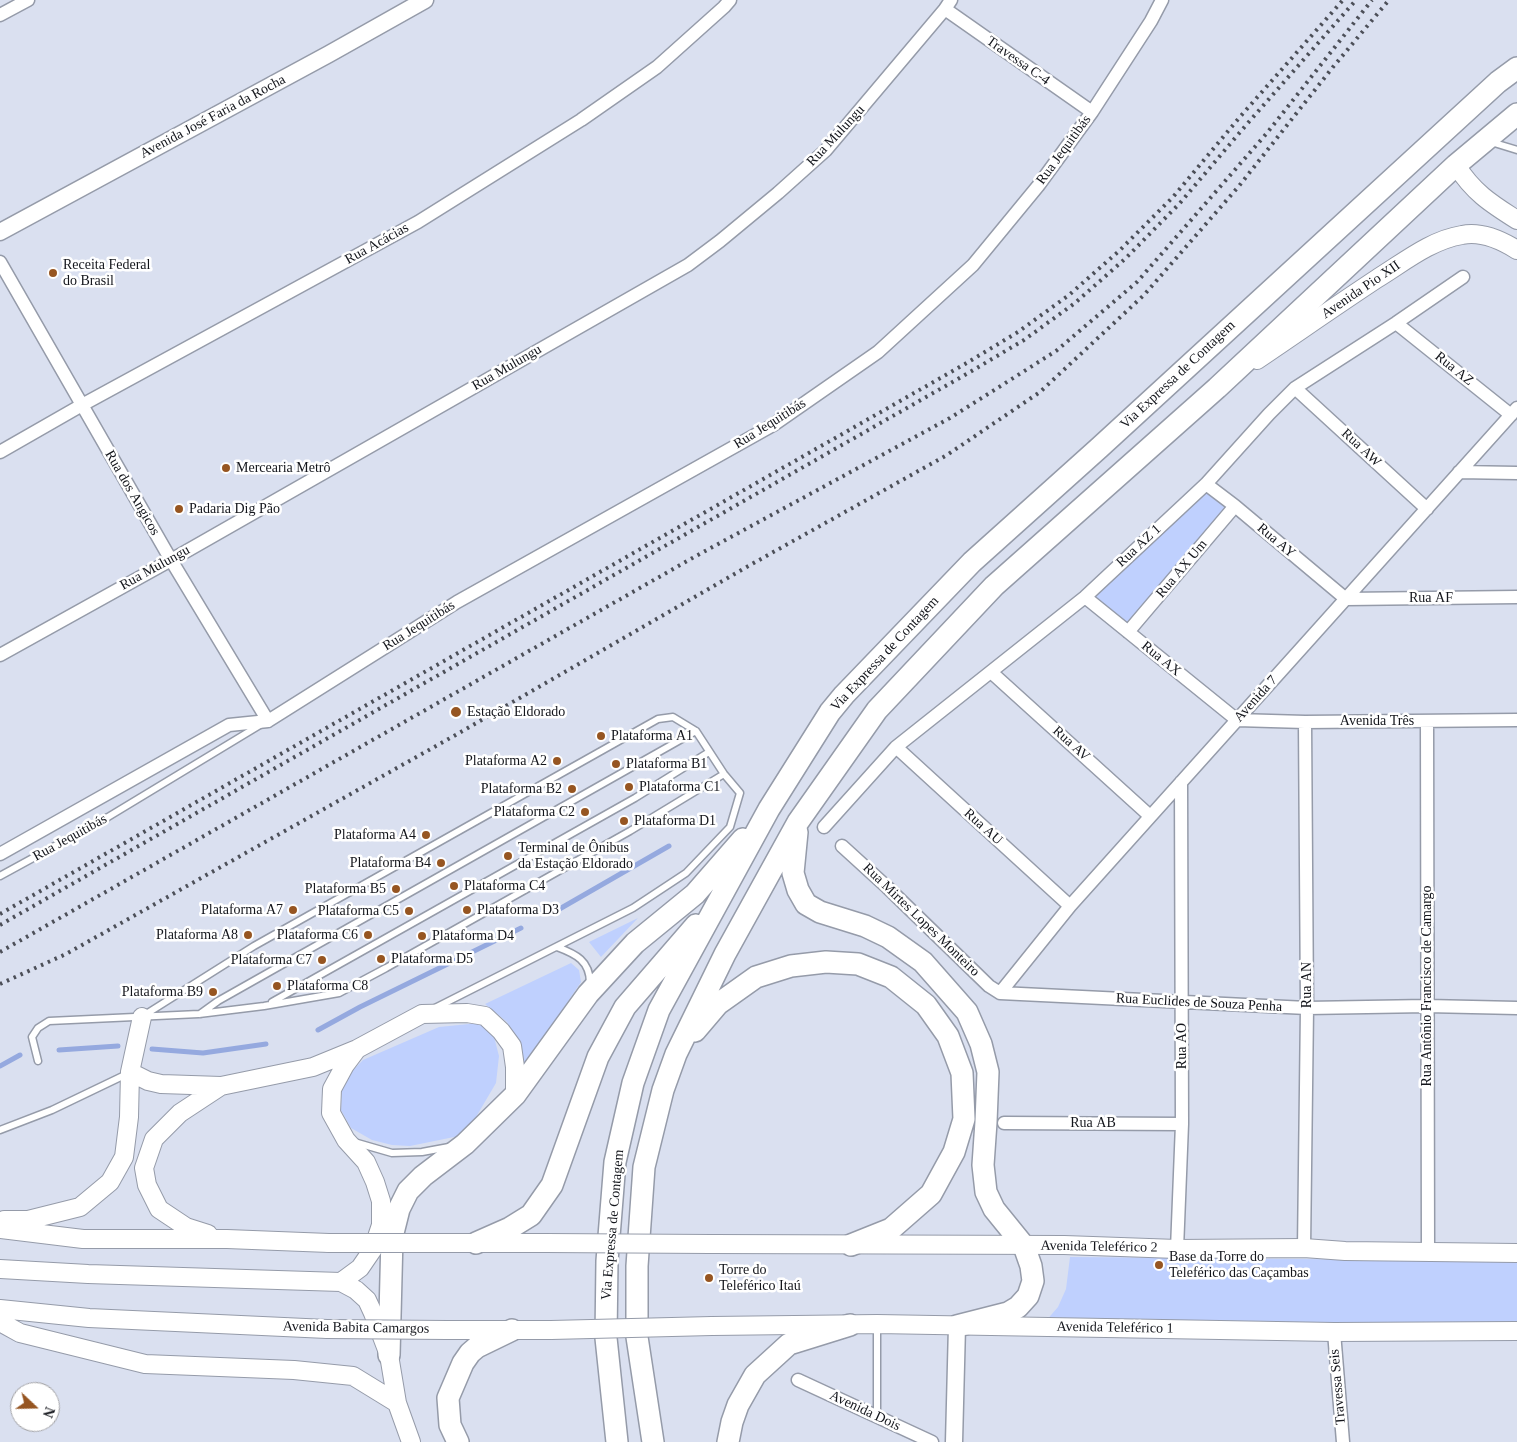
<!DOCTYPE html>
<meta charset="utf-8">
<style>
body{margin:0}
#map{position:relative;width:1517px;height:1442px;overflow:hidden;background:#dae0f0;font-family:"Times New Roman",serif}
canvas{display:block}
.north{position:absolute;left:10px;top:1382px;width:50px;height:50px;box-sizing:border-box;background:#fff;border:1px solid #a1a1a4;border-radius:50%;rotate:111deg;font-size:14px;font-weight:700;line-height:20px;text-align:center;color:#13151b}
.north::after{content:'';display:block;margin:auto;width:18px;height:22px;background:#965521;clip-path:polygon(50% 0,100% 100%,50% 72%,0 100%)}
</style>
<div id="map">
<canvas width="1517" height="1442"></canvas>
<div class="north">N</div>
</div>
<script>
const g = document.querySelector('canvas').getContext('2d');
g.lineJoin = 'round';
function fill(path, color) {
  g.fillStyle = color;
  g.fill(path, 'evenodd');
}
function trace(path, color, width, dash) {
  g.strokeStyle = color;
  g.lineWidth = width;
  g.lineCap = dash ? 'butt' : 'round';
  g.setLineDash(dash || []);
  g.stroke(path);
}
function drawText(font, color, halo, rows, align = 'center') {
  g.font = font + ' "Times New Roman",serif';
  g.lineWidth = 5;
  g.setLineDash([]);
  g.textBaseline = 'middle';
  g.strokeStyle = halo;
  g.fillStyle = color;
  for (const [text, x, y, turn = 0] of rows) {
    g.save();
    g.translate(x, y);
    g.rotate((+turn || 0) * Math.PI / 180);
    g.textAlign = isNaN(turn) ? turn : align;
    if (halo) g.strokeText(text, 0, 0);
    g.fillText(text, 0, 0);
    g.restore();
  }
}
const green = new Path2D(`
 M 1209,486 L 1234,506 L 1128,631 L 1086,597 Z
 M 638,918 L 601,957 L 589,942 Z
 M 571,963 L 579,970 L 581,982 L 525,1066 L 522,1052 L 507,1022 L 485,1004 Z
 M 479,1023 L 493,1033 L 499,1056 L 496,1083 L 476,1117 L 459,1136 L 410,1146 L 392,1145 L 372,1140 L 351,1128 L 341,1110 L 342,1090 L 351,1072 L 363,1060 L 439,1027 Z
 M 1070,1257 L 1517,1261 L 1517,1325 L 1045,1322 L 1058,1307 L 1066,1289 Z`);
const stream = new Path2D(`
 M 556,911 L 669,846
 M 318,1030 L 360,1007 L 521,928
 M 152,1049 L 203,1053 L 266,1044
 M 59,1050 L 118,1046
 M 0,1066 L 20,1055`);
const service = new Path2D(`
 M 1491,142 L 1517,150
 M 0,876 L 108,817 L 260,725
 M 557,947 C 576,954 590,961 590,983
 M 272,1002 L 635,798 L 709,752
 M 200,1014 L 218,1001 L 696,731
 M 143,1016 L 254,946 L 658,719 L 673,717 L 696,731 L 724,774 L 740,793 L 730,827 L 686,873 L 633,908 L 435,1008
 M 38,1061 L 32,1037 L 38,1028 L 49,1021 L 199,1014 L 264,1006 L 339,993 L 386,968 L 630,831 L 724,774
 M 0,1130 L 52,1110 L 127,1074
 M 354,1142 L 392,1153 L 422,1152 L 449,1147
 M 877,1416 L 877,1325`);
const minor = new Path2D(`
 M 945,9 L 1092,112
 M 0,15 L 28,0
 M 0,262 L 171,560 L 268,721
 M 1396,323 L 1511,415
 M 1295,388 L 1427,509
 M 0,452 L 82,405 L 418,222 L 581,120 L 657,67 L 724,7 L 730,0
 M 1459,472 L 1517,473
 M 1206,484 L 1235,506 L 1346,599 L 1517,597
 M 1085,597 L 1237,720 L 1305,722 L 1517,720
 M 1128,632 L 1235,506
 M 0,655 L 171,560 L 688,265 L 720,241 L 778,193 L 826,150 L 945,9 L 951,0
 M 991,672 L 1150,816
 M 1427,721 L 1428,1251
 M 896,747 L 1070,906
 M 824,827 L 896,747 L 1085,597 L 1206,484 L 1269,414 L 1295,388 L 1396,323 L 1463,277
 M 842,846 L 887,887 L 989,986 L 1000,993
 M 0,854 L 229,725 L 268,721 L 457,602 L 773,425 L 878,352 L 973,265 L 1038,186 L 1092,112 L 1151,21 L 1162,0
 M 1000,993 L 1070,906 L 1517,408
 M 1000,993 L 1307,1008 L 1427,1006 L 1517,1008
 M 1004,1123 L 1182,1124
 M 1304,1248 L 1307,1008 L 1305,722
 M 1177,1249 L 1182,1124 L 1181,782
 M 1334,1332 L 1343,1442
 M 798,1380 L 932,1442`);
const tertiary = new Path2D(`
 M 0,232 L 329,54 L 425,0
 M 954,1442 L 957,1326`);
const secondary = new Path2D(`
 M 1456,165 C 1473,192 1490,203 1517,220
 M 1257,360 C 1297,333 1337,305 1378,278 C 1404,262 1431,240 1462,235 C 1481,231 1501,240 1517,250
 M 130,1072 L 148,1081 L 161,1084 L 221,1086 L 313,1067 L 357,1049 L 422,1014 L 467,1013 L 485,1016 L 501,1031 L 512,1046 L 515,1067 L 515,1095
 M 4,1220 L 28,1220 L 80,1207 L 110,1182 L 124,1157 L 129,1117 L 130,1072 L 142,1017
 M 0,1229 L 83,1239 L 227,1239 L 329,1243
 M 208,1234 L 186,1227 L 159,1209 L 147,1185 L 144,1168 L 154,1139 L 180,1113 L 221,1086
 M 446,1243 L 546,1243
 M 711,1244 L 1064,1245 L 1177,1249 L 1304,1248 L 1345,1251 L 1517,1253
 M 0,1269 L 88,1274 L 341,1282 L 356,1290 L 367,1300 L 373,1313 L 389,1355 L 397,1403 L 411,1442
 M 341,1282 L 360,1268 L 373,1249 L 381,1225 L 381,1201 L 375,1182 L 366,1162 L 346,1140 L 331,1113 L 332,1089 L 345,1065 L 357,1049
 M 0,1309 L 89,1318 L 327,1329
 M 0,1322 L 20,1333 L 145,1364 L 294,1370 L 353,1376 L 397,1403
 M 712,1326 L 877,1324 L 1334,1332 L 1517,1331
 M 447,1330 L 551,1330`);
const trunk = new Path2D(`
 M 797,832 L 793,873 L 798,890 L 806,904 L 820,912 L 865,926 L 888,937 L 923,962 L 967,1012 L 981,1044 L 988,1072 L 986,1122 L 983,1165 L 986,1192 L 994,1209 L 1024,1246 L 1031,1266 L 1033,1281 L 1028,1296 L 1018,1307 L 1008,1313 L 957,1326
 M 695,1031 L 718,1004 L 756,977 L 791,966 L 826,962 L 858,964 L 891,977 L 926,1005 L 948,1036 L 962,1073 L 964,1119 L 954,1152 L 931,1194 L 891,1229 L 851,1245
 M 476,1243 L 510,1228 L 531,1215 L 552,1185 L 598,1057 L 625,1007 L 696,925
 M 389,1355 L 392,1237 L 399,1209 L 408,1191 L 423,1176 L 465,1144 L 515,1095 L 588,994 L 635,943 L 695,894 L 743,839
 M 458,1442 L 450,1425 L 448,1398 L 463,1363 L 470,1353 L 477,1347 L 512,1330
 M 617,1442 L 606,1338 L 607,1261 L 615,1162 L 633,1083 L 659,1010 L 769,809 L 830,712 L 844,695 L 972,562 L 1099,448 L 1498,82 L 1517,68
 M 653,1442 L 637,1337 L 637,1266 L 644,1167 L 663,1090 L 676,1054 L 725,954 L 798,822 L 877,710 L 994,586 L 1217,388 L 1456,165 L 1517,114
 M 728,1442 L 732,1422 L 738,1405 L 755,1375 L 789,1344 L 850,1325`);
const rail = new Path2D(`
 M 0,914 L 965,364 L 1018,332 L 1069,295 L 1119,251 L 1173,197 L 1239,118 L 1343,0
 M 0,925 L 970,372 L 1024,340 L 1075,303 L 1126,258 L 1180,203 L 1247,124 L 1356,0
 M 0,952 L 696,556 L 950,418 L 1056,351 L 1137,282 L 1267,133 L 1372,0
 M 0,984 L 66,954 L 452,737 L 743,569 L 947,455 L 1040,392 L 1144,295 L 1239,186 L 1333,67 L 1389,0`);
const secondaryBridge = new Path2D(`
 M 329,1243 L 446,1243
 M 546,1243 L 711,1244
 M 327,1329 L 447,1330
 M 551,1330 L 712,1326`);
const markers = [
 [53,273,5,"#965521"],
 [226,468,5,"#965521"],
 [179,509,5,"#965521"],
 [456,712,6,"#965521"],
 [601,736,5,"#965521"],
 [557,761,5,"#965521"],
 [616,764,5,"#965521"],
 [629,787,5,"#965521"],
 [572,789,5,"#965521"],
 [585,812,5,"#965521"],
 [624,821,5,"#965521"],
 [426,835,5,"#965521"],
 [508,856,5,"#965521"],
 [441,863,5,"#965521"],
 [454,886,5,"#965521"],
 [396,889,5,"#965521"],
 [293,910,5,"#965521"],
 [467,910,5,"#965521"],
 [409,911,5,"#965521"],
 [248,935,5,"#965521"],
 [368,935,5,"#965521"],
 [422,936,5,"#965521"],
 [381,959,5,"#965521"],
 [322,960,5,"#965521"],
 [277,986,5,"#965521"],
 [213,992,5,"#965521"],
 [1159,1265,5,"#965521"],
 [709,1278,5,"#965521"]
];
const streetNames = [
 ["Travessa C-4",1018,61,35],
 ["Avenida José Faria da Rocha",213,117,-28],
 ["Rua Mulungu",836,136,-47],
 ["Rua Jequitibás",1064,150,-54],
 ["Rua Acácias",377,244,-29],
 ["Avenida Pio XII",1361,290,-34],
 ["Rua Mulungu",507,368,-30],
 ["Rua AZ",1454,369,39],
 ["Via Expressa de Contagem",1178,375,-43],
 ["Rua Jequitibás",770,424,-32],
 ["Rua AW",1361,448,43],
 ["Rua dos Angicos",132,493,60],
 ["Rua AY",1276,541,40],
 ["Rua AZ 1",1139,546,-43],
 ["Rua Mulungu",155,568,-29],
 ["Rua AX Um",1182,569,-50],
 ["Rua AF",1431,598],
 ["Rua Jequitibás",419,626,-32],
 ["Via Expressa de Contagem",885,654,-47],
 ["Rua AX",1161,659,39],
 ["Avenida 7",1256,699,-48],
 ["Avenida Três",1377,721],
 ["Rua AV",1071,744,42],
 ["Rua AU",983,827,42],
 ["Rua Jequitibás",70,838,-29],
 ["Rua Mirtes Lopes Monteiro",921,920,44],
 ["Rua AN",1307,985,-90],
 ["Rua Antônio Francisco de Camargo",1427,986,-90],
 ["Rua Euclides de Souza Penha",1199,1003,3],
 ["Rua AO",1182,1046,-90],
 ["Rua AB",1093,1123],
 ["Via Expressa de Contagem",613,1225,-85],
 ["Avenida Teleférico 2",1099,1247,1],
 ["Avenida Babita Camargos",356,1328,1],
 ["Avenida Teleférico 1",1115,1328,1],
 ["Travessa Seis",1338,1387,-95],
 ["Avenida Dois",865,1411,25]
];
const poiNames = [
 ["Receita Federal",63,265],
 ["do Brasil",63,281],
 ["Mercearia Metrô",236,468],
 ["Padaria Dig Pão",189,509],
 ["Estação Eldorado",467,712],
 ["Plataforma A1",611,736],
 ["Plataforma A2",547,761,"right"],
 ["Plataforma B1",626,764],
 ["Plataforma C1",639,787],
 ["Plataforma B2",562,789,"right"],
 ["Plataforma C2",575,812,"right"],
 ["Plataforma D1",634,821],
 ["Plataforma A4",416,835,"right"],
 ["Terminal de Ônibus",518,848],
 ["da Estação Eldorado",518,864],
 ["Plataforma B4",431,863,"right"],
 ["Plataforma C4",464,886],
 ["Plataforma B5",386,889,"right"],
 ["Plataforma A7",283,910,"right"],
 ["Plataforma D3",477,910],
 ["Plataforma C5",399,911,"right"],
 ["Plataforma A8",238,935,"right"],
 ["Plataforma C6",358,935,"right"],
 ["Plataforma D4",432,936],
 ["Plataforma D5",391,959],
 ["Plataforma C7",312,960,"right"],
 ["Plataforma C8",287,986],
 ["Plataforma B9",203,992,"right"],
 ["Base da Torre do",1169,1257],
 ["Teleférico das Caçambas",1169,1273],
 ["Torre do",719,1270],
 ["Teleférico Itaú",719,1286]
];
fill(green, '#bfd0fe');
trace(stream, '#95a9df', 5);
trace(service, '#959ba9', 9);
trace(minor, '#959ba9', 15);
trace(tertiary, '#959ba9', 19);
trace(secondary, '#959ba9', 20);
trace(trunk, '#959ba9', 24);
trace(service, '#fff', 6);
trace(minor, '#fff', 12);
trace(tertiary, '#fff', 16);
trace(secondary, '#fff', 18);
trace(trunk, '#fff', 21);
trace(rail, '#4c4f58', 4, [2.5, 5]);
trace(secondaryBridge, '#959ba9', 20, []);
trace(secondaryBridge, '#fff', 18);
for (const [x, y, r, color] of markers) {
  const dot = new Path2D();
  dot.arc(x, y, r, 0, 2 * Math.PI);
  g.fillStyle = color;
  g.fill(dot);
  trace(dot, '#fff', 2);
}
drawText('14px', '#13151b', '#fff', streetNames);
drawText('14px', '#13151b', '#fff', poiNames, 'left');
</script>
